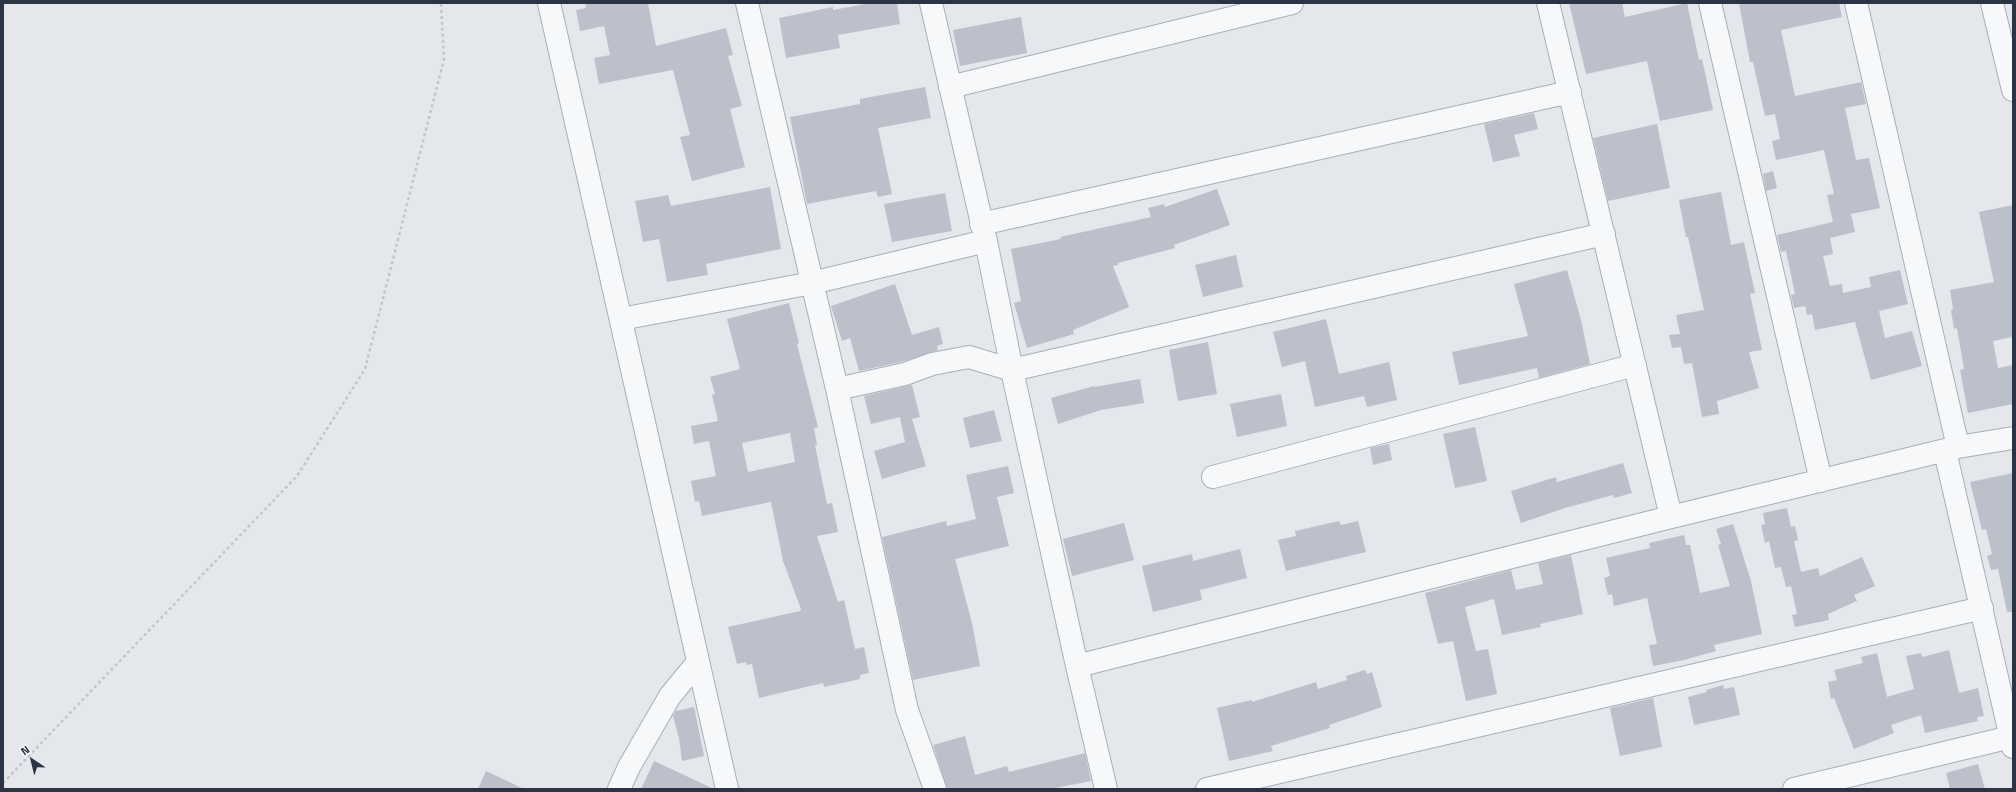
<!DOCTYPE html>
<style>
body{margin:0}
#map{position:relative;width:2016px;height:792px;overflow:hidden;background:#e4e7ec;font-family:"Titillium Web",sans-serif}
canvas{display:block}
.frame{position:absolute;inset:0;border:4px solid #2b3445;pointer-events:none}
.north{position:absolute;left:12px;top:740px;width:40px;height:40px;-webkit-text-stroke:3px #f4f6f9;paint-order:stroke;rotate:325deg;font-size:11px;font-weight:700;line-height:16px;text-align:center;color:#2b3445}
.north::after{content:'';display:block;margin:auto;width:14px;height:18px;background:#2b3445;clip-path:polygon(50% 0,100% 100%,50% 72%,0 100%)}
</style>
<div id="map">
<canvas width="2016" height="792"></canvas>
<div class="frame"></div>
<div class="north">N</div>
</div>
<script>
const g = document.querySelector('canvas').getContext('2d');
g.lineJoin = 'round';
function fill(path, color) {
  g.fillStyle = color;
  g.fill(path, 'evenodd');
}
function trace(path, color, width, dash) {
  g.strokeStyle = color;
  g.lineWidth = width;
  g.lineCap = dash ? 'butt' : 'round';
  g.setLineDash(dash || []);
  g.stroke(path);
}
const building = new Path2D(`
 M 585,3 L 648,3 L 656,46 L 726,28 L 733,55 L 728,56 L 742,106 L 730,109 L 745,167 L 692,181 L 680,137 L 690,135 L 673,70 L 599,84 L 594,58 L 610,55 L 604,26 L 580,31 L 576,10 L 586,8 Z
 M 870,3 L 897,3 L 900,24 L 838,35 L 840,48 L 786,58 L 779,18 L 833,7 L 833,10 Z
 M 1569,3 L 1622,3 L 1625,17 L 1687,3 L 1699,60 L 1702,59 L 1713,110 L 1660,121 L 1647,61 L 1586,74 Z
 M 1739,3 L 1839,3 L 1842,17 L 1781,30 L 1795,96 L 1861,82 L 1866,104 L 1845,108 L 1856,160 L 1869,158 L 1880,208 L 1851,214 L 1855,232 L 1830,238 L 1833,254 L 1823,256 L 1830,286 L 1842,284 L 1843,293 L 1871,287 L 1869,277 L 1900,270 L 1908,304 L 1879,311 L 1885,338 L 1912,331 L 1922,366 L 1871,380 L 1855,322 L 1815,330 L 1812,314 L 1807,315 L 1805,306 L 1794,308 L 1791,295 L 1795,294 L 1786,251 L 1781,252 L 1777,235 L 1833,222 L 1827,195 L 1834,194 L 1824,150 L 1776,160 L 1772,141 L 1780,139 L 1775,114 L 1765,116 L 1753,62 L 1750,62 Z
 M 1021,17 L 1027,53 L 960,66 L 953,30 Z
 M 925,87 L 931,118 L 878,128 L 892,194 L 878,197 L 876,191 L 807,204 L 790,117 L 860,104 L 860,99 Z
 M 1534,113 L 1538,129 L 1514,135 L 1520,156 L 1493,162 L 1484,124 Z
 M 1657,124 L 1670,188 L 1608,201 L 1593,138 Z
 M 1773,171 L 1777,188 L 1766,191 L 1763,174 Z
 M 770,187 L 781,249 L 706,264 L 708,275 L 667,282 L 659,239 L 643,242 L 635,201 L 668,195 L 671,206 Z
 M 1217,189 L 1230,225 L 1174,245 L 1175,248 L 1118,263 L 1118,265 L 1113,266 L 1129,307 L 1073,330 L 1074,334 L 1027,348 L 1014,303 L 1021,301 L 1011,249 L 1061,239 L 1060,237 L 1151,217 L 1148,208 L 1164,204 L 1165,207 Z
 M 1721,192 L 1731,245 L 1744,242 L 1755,293 L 1750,294 L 1762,350 L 1749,352 L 1759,388 L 1717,401 L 1719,414 L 1702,417 L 1692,363 L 1684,364 L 1681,347 L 1672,348 L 1669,335 L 1680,334 L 1676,315 L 1704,310 L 1688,237 L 1686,237 L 1679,200 Z
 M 945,193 L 952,231 L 892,242 L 884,204 Z
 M 2013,205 L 2013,337 L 1993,341 L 1998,368 L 2013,365 L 2013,404 L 1968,413 L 1960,370 L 1964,369 L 1957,328 L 1954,329 L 1951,310 L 1953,309 L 1950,290 L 1994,282 L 1979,212 Z
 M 1236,255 L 1243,287 L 1203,297 L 1195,265 Z
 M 1567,270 L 1581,320 L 1590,364 L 1539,378 L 1537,368 L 1459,385 L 1452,352 L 1528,336 L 1514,284 Z
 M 895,284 L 912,335 L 939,327 L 943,344 L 937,346 L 938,350 L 901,362 L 859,371 L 850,338 L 842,341 L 831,306 Z
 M 789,303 L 799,343 L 797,344 L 818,427 L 814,428 L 817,445 L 815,445 L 827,504 L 832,503 L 838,532 L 817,536 L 838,602 L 844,600 L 855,649 L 864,647 L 869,673 L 860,675 L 860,679 L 824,687 L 823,683 L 759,698 L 752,664 L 746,665 L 746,662 L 737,664 L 728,627 L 800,611 L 801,609 L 783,561 L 771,502 L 702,516 L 699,501 L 695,502 L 691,481 L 716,476 L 709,441 L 694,444 L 691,426 L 718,421 L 712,395 L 715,394 L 710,377 L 740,369 L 727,319 ZM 790,433 L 795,462 L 748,472 L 742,443 Z
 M 1326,319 L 1339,374 L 1389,362 L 1397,400 L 1367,407 L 1364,396 L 1315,407 L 1305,361 L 1282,367 L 1273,332 Z
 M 1208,342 L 1217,394 L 1178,401 L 1169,350 Z
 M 1140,379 L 1144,403 L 1101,410 L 1058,424 L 1051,398 L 1094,386 L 1094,387 Z
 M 912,385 L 920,417 L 912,419 L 926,466 L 882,479 L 874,451 L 905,442 L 900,417 L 871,424 L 864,396 Z
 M 1281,394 L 1287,426 L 1237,437 L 1230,404 Z
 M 994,410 L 1002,441 L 970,448 L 963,418 Z
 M 1475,427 L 1487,481 L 1455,488 L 1443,434 Z
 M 1389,444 L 1392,460 L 1373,465 L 1370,448 Z
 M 1623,463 L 1632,493 L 1614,498 L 1613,495 L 1565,508 L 1521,523 L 1511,491 L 1556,477 L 1557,482 Z
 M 1008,466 L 1014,493 L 997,497 L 1009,546 L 955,559 L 972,623 L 980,666 L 913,680 L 882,537 L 946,521 L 947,526 L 976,519 L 966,475 Z
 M 2013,473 L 2013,612 L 2007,612 L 1998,569 L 1991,570 L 1987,556 L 1992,554 L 1986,529 L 1982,530 L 1970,482 Z
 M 1787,508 L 1791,527 L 1795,526 L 1798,540 L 1794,541 L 1801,572 L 1818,568 L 1820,576 L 1862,557 L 1875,586 L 1854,595 L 1857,601 L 1828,614 L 1829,620 L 1795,627 L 1792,615 L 1797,614 L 1791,586 L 1786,587 L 1781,567 L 1775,568 L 1769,541 L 1765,543 L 1761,525 L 1765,524 L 1763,513 Z
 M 1339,521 L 1341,525 L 1358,521 L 1366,552 L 1286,571 L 1278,540 L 1296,536 L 1295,531 Z
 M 1124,523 L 1134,560 L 1072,576 L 1063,539 Z
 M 1733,524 L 1751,581 L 1762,634 L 1714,645 L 1716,651 L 1684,660 L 1653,666 L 1649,645 L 1657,644 L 1647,598 L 1614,606 L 1612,594 L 1608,595 L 1604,578 L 1610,576 L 1606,558 L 1650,548 L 1649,543 L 1684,535 L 1686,545 L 1690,545 L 1700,593 L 1730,586 L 1718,545 L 1721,544 L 1716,529 Z
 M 1240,549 L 1247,578 L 1200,590 L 1202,600 L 1153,612 L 1142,566 L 1192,554 L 1193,561 Z
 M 1571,555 L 1583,614 L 1540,624 L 1541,627 L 1502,635 L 1494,599 L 1465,607 L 1476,651 L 1488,649 L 1497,694 L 1466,701 L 1453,641 L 1438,644 L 1425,593 L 1511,570 L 1516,590 L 1543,584 L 1538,563 Z
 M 1949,650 L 1959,693 L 1978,688 L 1984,716 L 1977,717 L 1978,721 L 1925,733 L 1921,715 L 1891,725 L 1894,733 L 1854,749 L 1834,698 L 1831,699 L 1828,682 L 1837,680 L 1834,670 L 1863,663 L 1861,657 L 1877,653 L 1887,697 L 1914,689 L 1906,656 L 1921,653 L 1922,657 Z
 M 1365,670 L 1367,674 L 1372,672 L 1382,707 L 1329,725 L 1330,728 L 1271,746 L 1273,751 L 1229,761 L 1217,708 L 1252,700 L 1252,702 L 1316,682 L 1318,689 L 1347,680 L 1346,676 Z
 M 1723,685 L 1724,689 L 1734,687 L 1740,715 L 1694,725 L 1688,697 L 1707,692 L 1706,690 Z
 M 1653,698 L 1662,747 L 1620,756 L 1610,708 Z
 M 694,707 L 704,756 L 682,761 L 679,738 L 673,716 L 676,711 Z
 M 965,736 L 975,775 L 1007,766 L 1009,772 L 1085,753 L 1091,781 L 1051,789 L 947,789 L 933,745 Z
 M 654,761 L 714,789 L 641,789 Z
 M 1978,764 L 1985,789 L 1950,789 L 1946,773 Z
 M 486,771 L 524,789 L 478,789 Z`);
const path = new Path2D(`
 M 3,783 L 297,476 L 365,369 L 444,59 L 441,3`);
const minor = new Path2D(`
 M 549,3 L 727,789
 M 747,3 L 837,389 L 907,710 L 935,789
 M 931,3 L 986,241 L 1012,370 L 1077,666 L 1106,789
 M 1548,3 L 1671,517
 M 1710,3 L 1821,481
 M 1856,3 L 1958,447
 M 1992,3 L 2013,90
 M 950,87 L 1292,3
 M 981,224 L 1570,92
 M 621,319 L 812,283 L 986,241
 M 837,389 L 905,374 L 932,364 L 969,357 L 1012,370 L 1604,234
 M 1945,451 L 2013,747
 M 1213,477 L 1635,365
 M 1077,666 L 1671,517 L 1958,447 L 2013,438
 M 619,789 L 629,767 L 670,696 L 698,662
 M 1207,789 L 1982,608
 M 1794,789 L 2011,737`);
fill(building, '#bbc0ca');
trace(minor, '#a9aeb7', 24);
trace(path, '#c2c5cb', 2.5, [3, 3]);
trace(minor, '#f7f8fa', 22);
</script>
